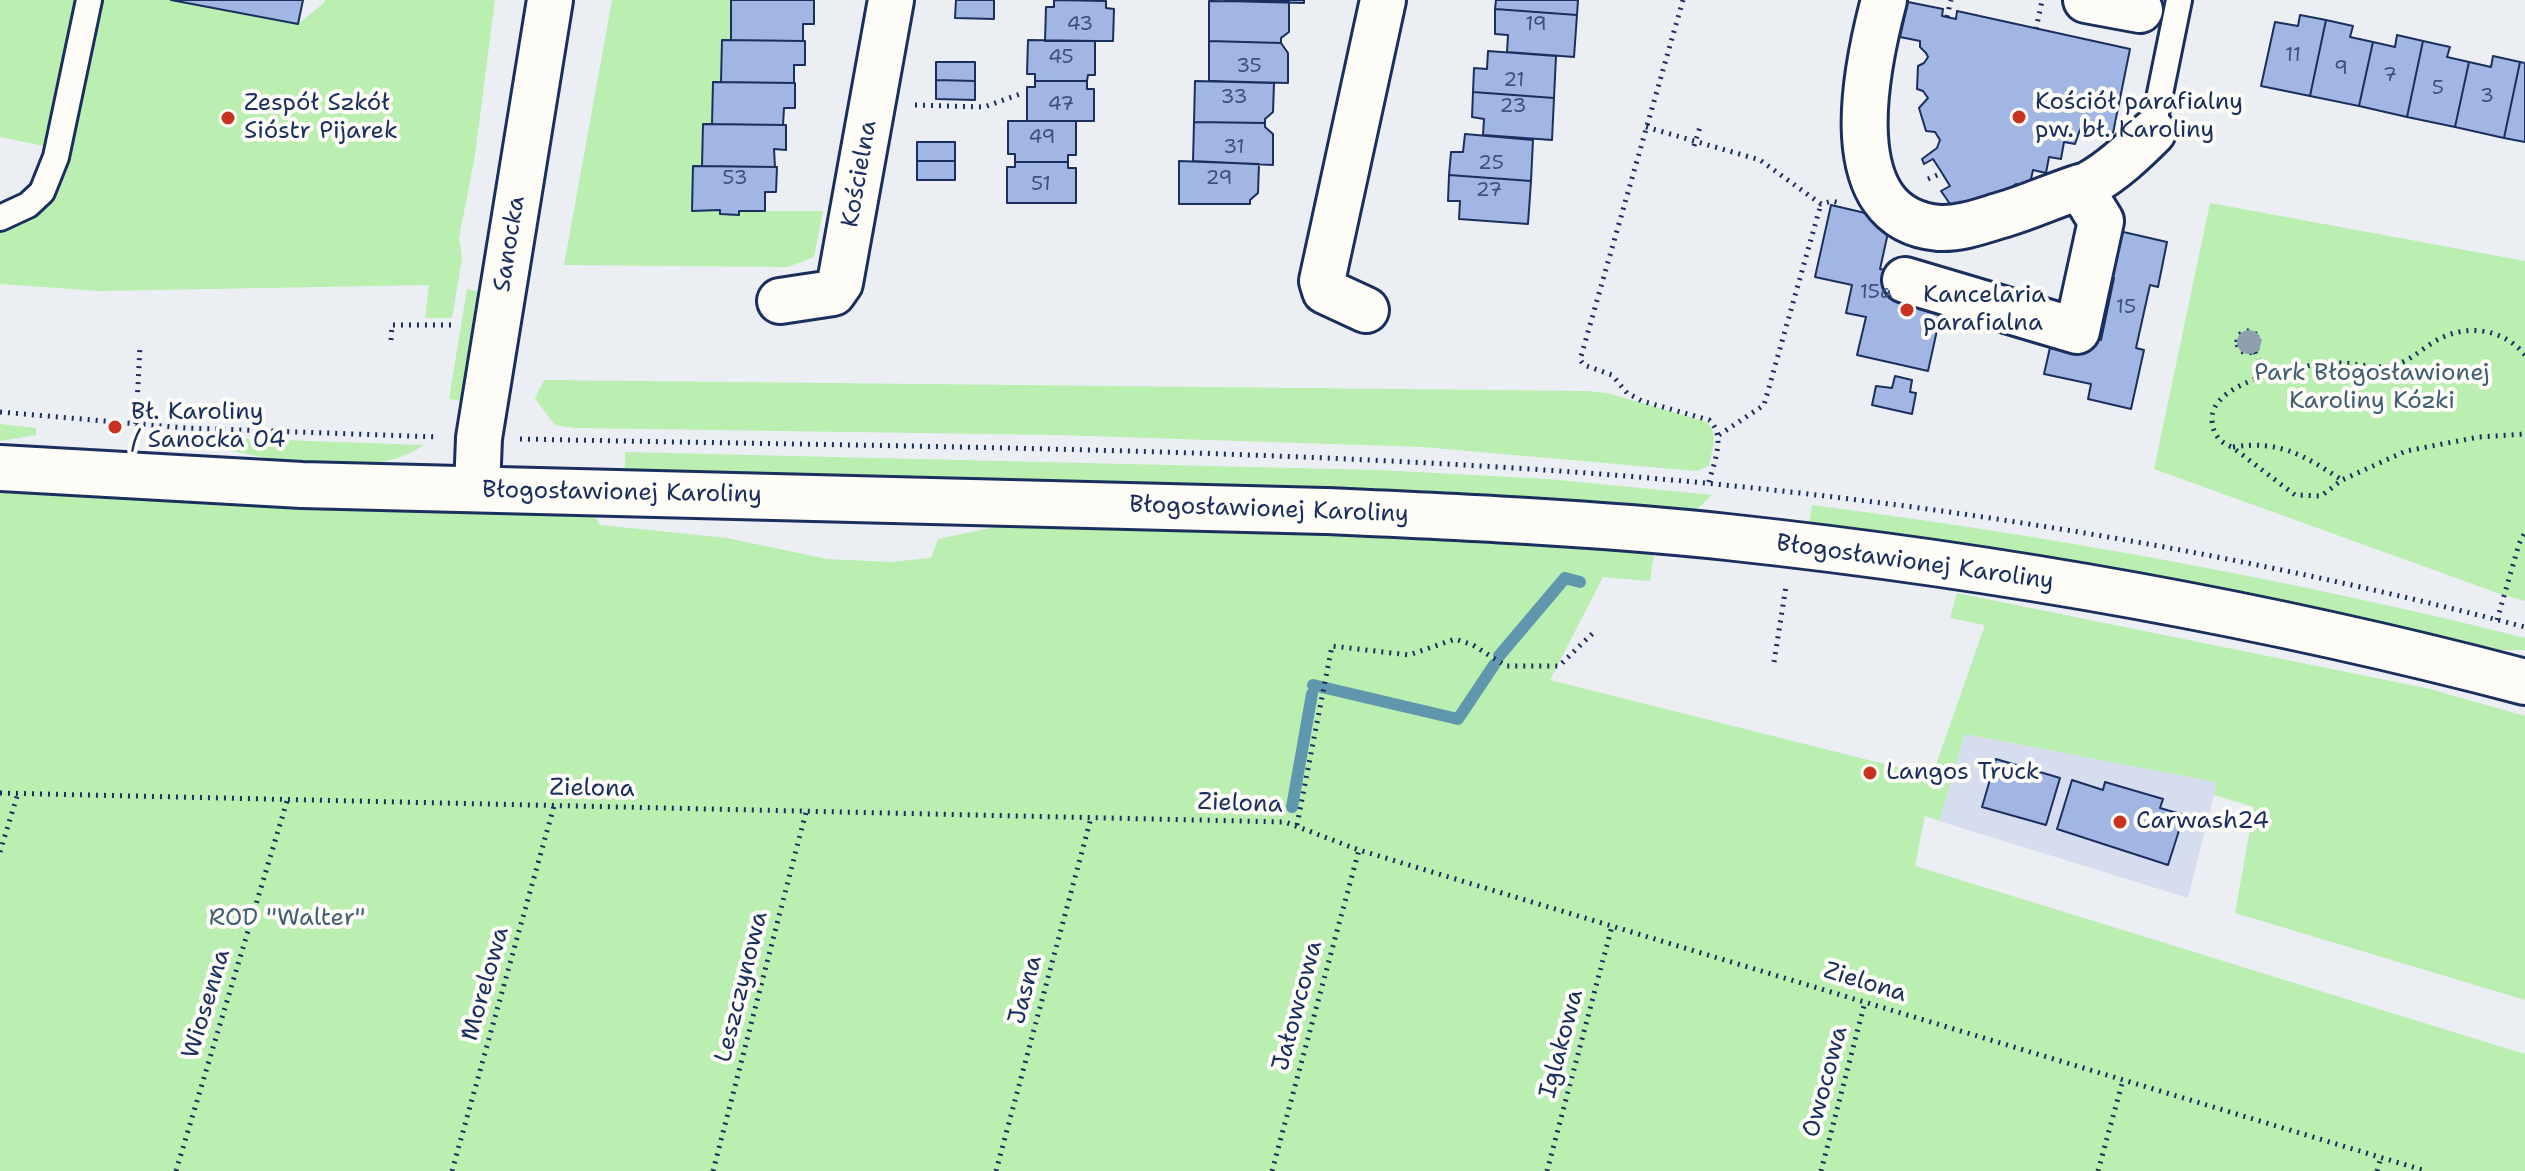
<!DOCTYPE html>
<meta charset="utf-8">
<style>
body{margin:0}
canvas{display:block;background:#ebeef3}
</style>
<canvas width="2525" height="1171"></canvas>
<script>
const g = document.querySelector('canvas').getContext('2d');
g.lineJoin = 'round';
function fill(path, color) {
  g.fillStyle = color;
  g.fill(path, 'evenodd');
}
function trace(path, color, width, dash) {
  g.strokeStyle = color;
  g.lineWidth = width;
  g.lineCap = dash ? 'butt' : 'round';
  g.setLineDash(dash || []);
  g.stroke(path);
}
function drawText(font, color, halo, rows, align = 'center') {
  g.font = font + ' "Shantell Sans",sans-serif';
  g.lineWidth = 8;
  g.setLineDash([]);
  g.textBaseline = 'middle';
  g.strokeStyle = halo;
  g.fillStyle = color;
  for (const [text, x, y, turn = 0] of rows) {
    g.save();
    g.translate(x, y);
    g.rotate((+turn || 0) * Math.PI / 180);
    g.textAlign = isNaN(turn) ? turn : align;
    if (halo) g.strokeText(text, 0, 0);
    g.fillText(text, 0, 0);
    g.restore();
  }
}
const built = new Path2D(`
 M 1965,734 L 2217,782 L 2188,898 L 1939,821 Z`);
const green = new Path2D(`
 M 0,0 L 74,0 L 44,146 L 0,137 Z
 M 101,0 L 171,0 L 298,24 L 324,3 L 325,0 L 495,0 L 475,155 L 459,238 L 462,258 L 452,318 L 425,318 L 429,285 L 100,291 L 0,284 L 0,226 L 38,212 L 66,173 Z
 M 612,0 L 731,0 L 731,40 L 722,40 L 721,82 L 713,82 L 712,124 L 703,124 L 702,166 L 694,166 L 693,211 L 720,210 L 721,214 L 739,215 L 739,211 L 823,211 L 814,257 L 788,267 L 564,265 Z
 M 2210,203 L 2525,261 L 2525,601 L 2503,595 L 2154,469 Z
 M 467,289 L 483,293 L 469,379 L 462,401 L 449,399 Z
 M 544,380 L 1588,391 L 1607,393 L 1707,422 C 1719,435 1712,450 1709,466 L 1696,471 L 1423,447 L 1057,435 L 574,428 L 555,425 L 535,399 Z
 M 0,424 L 36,428 L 36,435 L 0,441 Z
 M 196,437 L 424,445 C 363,486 264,456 196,444 Z
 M 625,452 L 1378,470 L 1549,479 L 1712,495 L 1696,510 L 1683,512 L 1426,493 L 625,472 Z
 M 0,489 L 262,506 L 593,513 L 600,525 L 727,538 L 827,559 L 890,562 L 931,558 L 938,539 L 1005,525 L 1362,533 L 1654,553 L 1650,581 L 1603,577 L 1550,680 L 1932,776 L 1985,625 L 1950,618 L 1957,593 L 2430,689 L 2525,716 L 2525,1000 L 2235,913 L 2254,807 L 2214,795 L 2216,782 L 1965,734 L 1939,821 L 1925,816 L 1915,866 L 2525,1054 L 2525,1171 L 0,1171 Z
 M 1812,505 C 2052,536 2290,579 2525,638 L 2525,650 L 2485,650 L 2253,596 L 2099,567 L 1809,525 Z`);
const stream = new Path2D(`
 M 1499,656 L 1565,578 L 1580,582
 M 1313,685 L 1458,719 L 1494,665
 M 1292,807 L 1312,694`);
const building = new Path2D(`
 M 171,0 L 303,0 L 298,24 Z
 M 731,0 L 814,0 L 814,24 L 803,24 L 803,41 L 731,40 Z
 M 956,0 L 994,0 L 994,19 L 955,18 Z
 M 1054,0 L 1106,1 L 1106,8 L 1114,9 L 1113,41 L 1045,41 L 1046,7 L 1054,7 Z
 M 1225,0 L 1304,0 L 1304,3 L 1225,1 Z
 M 1496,0 L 1578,0 L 1577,15 L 1495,9 Z
 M 1209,1 L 1289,2 L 1289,32 L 1281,38 L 1281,43 L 1209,41 Z
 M 1908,2 L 1943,9 L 1942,16 L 1956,19 L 1957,11 L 2130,49 L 2113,133 L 2081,127 L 2075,144 L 2064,142 L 2061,159 L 2049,157 L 2046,173 L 2033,170 L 2029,188 L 2016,184 L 1983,206 L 1957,214 L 1941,191 L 1950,186 L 1942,173 L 1933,159 L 1924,164 L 1922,159 L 1937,148 L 1940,140 L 1935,132 L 1926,131 L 1919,108 L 1928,98 L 1923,91 L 1917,89 L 1918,66 L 1924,63 L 1928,57 L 1926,53 L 1920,47 L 1920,41 L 1900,37 Z
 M 1495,9 L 1577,15 L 1574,57 L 1507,52 L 1508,35 L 1495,34 Z
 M 2300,15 L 2326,20 L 2310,96 L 2261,86 L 2275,22 L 2298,26 Z
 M 2326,20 L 2353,26 L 2350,37 L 2373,42 L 2359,106 L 2310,96 Z
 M 2397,35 L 2423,41 L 2407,117 L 2359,106 L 2373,42 L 2395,47 Z
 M 722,40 L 805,41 L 805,65 L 794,65 L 794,83 L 721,82 Z
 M 1028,40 L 1095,41 L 1095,75 L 1088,75 L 1087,81 L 1035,81 L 1035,74 L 1027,74 Z
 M 1209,41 L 1281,43 L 1288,53 L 1288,83 L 1209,81 Z
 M 2423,41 L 2450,47 L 2447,57 L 2469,62 L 2455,127 L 2407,117 Z
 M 1488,51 L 1556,56 L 1554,98 L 1473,92 L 1474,68 L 1487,69 Z
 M 2493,56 L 2520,62 L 2504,138 L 2455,127 L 2469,62 L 2491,67 Z
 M 936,62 L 975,62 L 975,81 L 936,80 Z
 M 2520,62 L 2525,63 L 2525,142 L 2504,138 Z
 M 936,80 L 975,81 L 975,100 L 936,99 Z
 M 1035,81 L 1087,81 L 1087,89 L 1094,89 L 1094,121 L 1027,121 L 1027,87 L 1035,87 Z
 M 1195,81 L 1274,83 L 1273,112 L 1265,119 L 1265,123 L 1194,122 Z
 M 713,82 L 795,83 L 795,108 L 784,108 L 783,125 L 712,124 Z
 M 1473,92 L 1554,98 L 1552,140 L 1483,135 L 1484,119 L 1472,117 Z
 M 1008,121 L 1076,121 L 1076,155 L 1068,155 L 1068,162 L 1015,162 L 1015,154 L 1008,154 Z
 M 1194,122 L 1265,123 L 1265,127 L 1273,134 L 1273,165 L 1193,161 Z
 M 703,124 L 786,125 L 786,150 L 774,149 L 775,167 L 702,166 Z
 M 1465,134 L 1533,140 L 1531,181 L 1449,175 L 1451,152 L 1463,152 Z
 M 917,142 L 955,142 L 955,161 L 917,161 Z
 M 917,161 L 955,161 L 955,180 L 917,180 Z
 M 1179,161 L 1259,164 L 1258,193 L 1250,200 L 1250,204 L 1179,204 Z
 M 1015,162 L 1068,162 L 1068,168 L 1076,168 L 1076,203 L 1007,203 L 1007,167 L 1015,167 Z
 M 693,166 L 777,167 L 776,192 L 765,192 L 765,211 L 739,211 L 739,215 L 720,214 L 720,210 L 692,211 Z
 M 1449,175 L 1531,181 L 1528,224 L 1459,219 L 1460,201 L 1448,201 Z
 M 1831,205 L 1891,219 L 1880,269 L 1906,275 L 1900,302 L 1941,312 L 1928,371 L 1857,355 L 1866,317 L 1846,313 L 1852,285 L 1815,277 Z
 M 2106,228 L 2167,242 L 2158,287 L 2150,285 L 2136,348 L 2144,350 L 2131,409 L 2088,399 L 2091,384 L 2044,374 L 2054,330 L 2101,340 L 2114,278 L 2096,275 Z
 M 1895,376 L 1912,380 L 1910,392 L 1916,393 L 1912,414 L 1872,405 L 1876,386 L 1892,388 Z
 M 1996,759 L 2060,778 L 2046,825 L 1982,807 Z
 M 2072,780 L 2103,790 L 2105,782 L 2163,799 L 2160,808 L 2184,815 L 2168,865 L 2057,829 Z`);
const path = new Path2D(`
 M 1683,0 L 1580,360 L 1584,365 L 1612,375 L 1627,393 L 1642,401 L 1709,420 C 1727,436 1713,465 1708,485
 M 1947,17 L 1951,0
 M 2036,29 L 2042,1
 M 915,105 L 984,107 L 1023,93
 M 1646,127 L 1760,160 L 1821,204 L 1832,201 L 1840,203
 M 1694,146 L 1700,127
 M 1928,179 L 1942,173
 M2237 342a11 11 0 1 1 22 0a11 11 0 1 1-22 0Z
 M 391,340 L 392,325 L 455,325
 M 2255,352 L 2265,376
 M 2525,355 C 2502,327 2463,323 2432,343 C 2418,352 2407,363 2390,366 C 2371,369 2354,362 2335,363 C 2305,364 2210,380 2212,420 C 2213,434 2219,442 2232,447 L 2295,495 L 2321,496 L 2342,480 L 2406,451 L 2479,437 L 2525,434
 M 0,412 L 186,428 L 438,437
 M 136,424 L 140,346
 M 1719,435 L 1764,405 L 1821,204
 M 520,439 C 851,446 1184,447 1514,468 C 1854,489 2196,541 2525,627
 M 2233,447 C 2280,440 2303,455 2342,480
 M 2497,620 L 2519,544 L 2525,532
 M 1774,662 L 1786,586
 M 0,793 L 1285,822 L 1359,850 L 2426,1171
 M 1297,825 L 1332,646 L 1409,655 L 1455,639 L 1473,645 L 1506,666 L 1559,666 L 1595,631
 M 0,852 L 18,793
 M 176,1171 L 287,801
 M 452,1171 L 554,806
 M 713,1171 L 806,812
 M 996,1171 L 1091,818
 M 1272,1171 L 1359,850
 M 1547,1171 L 1612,926
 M 1821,1171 L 1865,1002
 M 2098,1171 L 2123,1080
 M 2377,1171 L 2381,1157`);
const lane = new Path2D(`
 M 2150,143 L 2179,0
 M 0,218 L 28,205 L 42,192 L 56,157 L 89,0`);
const street = new Path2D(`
 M 1884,0 C 1866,68 1833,219 1939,228 C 1962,229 1984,220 2005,214 C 2029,207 2050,197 2074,189 C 2080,187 2086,186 2091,183 C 2114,170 2134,151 2153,132
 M 2086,0 L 2140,10
 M 1905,280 L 2077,331 L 2101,221 L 2080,187
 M 780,301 L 833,293 L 840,283 L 891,0
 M 1366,310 L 1325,291 L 1322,281 L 1383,0
 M 477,489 L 479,438 L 550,0`);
const secondary = new Path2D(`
 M 0,468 L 302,485 L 1325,511 C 1459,517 1594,523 1727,537 C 1996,566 2263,613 2525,682`);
const trees = [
 [2249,342]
];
const markers = [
 [2019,117,8,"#c8321e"],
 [228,118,8,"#c8321e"],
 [1907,310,8,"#c8321e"],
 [115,427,8,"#c8321e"],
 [1870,773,8,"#c8321e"],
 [2120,822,8,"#c8321e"]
];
const numberNames = [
 ["43",1080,25],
 ["19",1536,25],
 ["11",2293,56],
 ["45",1061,58],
 ["35",1249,67],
 ["9",2341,69],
 ["7",2390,76],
 ["21",1514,81],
 ["5",2438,89],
 ["3",2487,97],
 ["33",1234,98],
 ["47",1061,105],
 ["23",1513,107],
 ["49",1042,138],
 ["31",1234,148],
 ["25",1491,164],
 ["53",735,179],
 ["29",1219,179],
 ["51",1041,185],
 ["27",1489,191],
 ["15a",1876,293],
 ["15",2126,308]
];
const poiNames = [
 ["Kościół parafialny",2035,103],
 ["pw. bł. Karoliny",2035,131],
 ["Zespół Szkół",244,104],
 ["Sióstr Pijarek",244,132],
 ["Kancelaria",1923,296],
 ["parafialna",1923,324],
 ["Bł. Karoliny",131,413],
 ["/ Sanocka 04",131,441],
 ["Langos Truck",1886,773],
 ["Carwash24",2136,822]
];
const streetNames = [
 ["Kościelna",860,174,-80],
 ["Sanocka",510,244,-81],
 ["Błogosławionej Karoliny",622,493,1],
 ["Błogosławionej Karoliny",1269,510,2],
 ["Błogosławionej Karoliny",1915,563,8],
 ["Zielona",592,789,1],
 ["Zielona",1240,804,2],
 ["Zielona",1865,983,17],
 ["Morelowa",486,984,-74],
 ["Leszczynowa",742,987,-76],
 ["Jasna",1026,990,-75],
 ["Wiosenna",207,1004,-73],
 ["Jałowcowa",1298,1006,-75],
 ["Iglakowa",1562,1044,-75],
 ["Owocowa",1826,1082,-75]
];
const parkNames = [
 ["Park Błogosławionej",2372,374],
 ["Karoliny Kózki",2372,402],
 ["ROD \"Walter\"",287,919]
];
fill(built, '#d5ddee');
fill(green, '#baefb1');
trace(stream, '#5f98ae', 12);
fill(building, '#a2b6e4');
trace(building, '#1b2f5e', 2);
trace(lane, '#1b2f5e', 30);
trace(street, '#1b2f5e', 50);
trace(secondary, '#1b2f5e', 50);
trace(path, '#1b2f5e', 5, [2, 6]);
trace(lane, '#fdfcf7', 24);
trace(street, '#fdfcf7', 44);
trace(secondary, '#fdfcf7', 44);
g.fillStyle = '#8f9fad';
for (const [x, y] of trees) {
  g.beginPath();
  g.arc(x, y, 12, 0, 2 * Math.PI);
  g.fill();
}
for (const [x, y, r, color] of markers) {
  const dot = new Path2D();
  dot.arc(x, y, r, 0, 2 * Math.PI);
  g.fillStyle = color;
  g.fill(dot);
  trace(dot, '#fdfcf7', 3);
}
drawText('20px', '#3d5180', null, numberNames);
drawText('24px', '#1b2f5e', '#fdfcf7', poiNames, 'left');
drawText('24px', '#1b2f5e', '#fdfcf7', streetNames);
drawText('24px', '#435f73', '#fdfcf7', parkNames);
</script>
